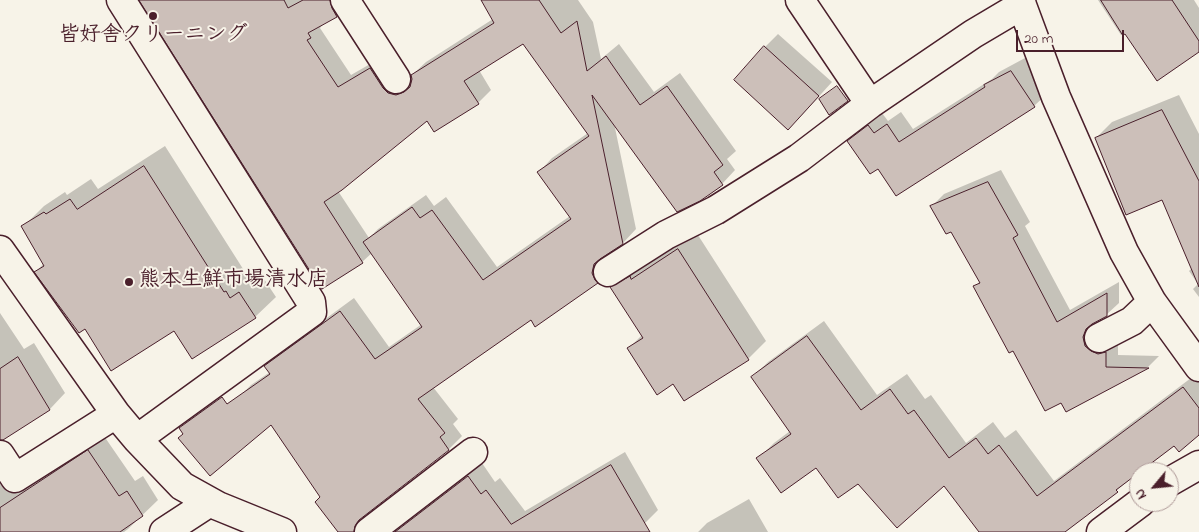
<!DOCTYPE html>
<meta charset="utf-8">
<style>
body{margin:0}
#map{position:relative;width:1199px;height:532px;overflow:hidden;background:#f7f3e8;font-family:"Indie Flower",sans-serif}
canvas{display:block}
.north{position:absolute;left:1129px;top:462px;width:50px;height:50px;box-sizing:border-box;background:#f7f3e8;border:1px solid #b29e9c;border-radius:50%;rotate:242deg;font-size:14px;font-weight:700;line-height:20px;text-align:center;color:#4a1f2b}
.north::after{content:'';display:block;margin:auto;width:18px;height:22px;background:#4a1f2b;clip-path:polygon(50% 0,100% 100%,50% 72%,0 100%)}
.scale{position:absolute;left:1016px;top:30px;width:108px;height:22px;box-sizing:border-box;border:2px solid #4a1f2b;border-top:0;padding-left:6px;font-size:15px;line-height:18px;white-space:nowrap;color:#4a1f2b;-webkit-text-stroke:4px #f7f3e8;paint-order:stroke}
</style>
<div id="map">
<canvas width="1199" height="532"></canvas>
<div class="north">N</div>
<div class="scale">20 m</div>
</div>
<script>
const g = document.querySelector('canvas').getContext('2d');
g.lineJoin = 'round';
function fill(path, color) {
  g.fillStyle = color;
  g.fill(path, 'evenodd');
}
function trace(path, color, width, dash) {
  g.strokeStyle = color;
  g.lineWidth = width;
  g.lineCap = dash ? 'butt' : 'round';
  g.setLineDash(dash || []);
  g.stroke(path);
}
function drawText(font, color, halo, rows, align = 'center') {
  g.font = font + ' "Indie Flower","Klee One",sans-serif';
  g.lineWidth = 4;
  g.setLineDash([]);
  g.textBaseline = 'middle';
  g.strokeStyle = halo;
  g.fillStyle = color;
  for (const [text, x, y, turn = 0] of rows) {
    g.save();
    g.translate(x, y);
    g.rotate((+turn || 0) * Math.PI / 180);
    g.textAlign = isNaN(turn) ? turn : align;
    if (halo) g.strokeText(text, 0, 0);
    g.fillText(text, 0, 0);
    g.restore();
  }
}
const shadow = new Path2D(`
 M 141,0 L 348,0 L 350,2 L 336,16 L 324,23 L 320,28 L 351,75 L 384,56 L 403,80 L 412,82 L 412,75 L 426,62 L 493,19 L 482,0 L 578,0 L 593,22 L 601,59 L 619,44 L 654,92 L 680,73 L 736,151 L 727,159 L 735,170 L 722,184 L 614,123 L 636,229 L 623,243 L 607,253 L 605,259 L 610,269 L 597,282 L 531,319 L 433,387 L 458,419 L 453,424 L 462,436 L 448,450 L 322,497 L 272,423 L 238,398 L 251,385 L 270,372 L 266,366 L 279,353 L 354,298 L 389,347 L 422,324 L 372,253 L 362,262 L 322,288 ZM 523,43 L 588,133 L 552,158 L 539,172 L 570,216 L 497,267 L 446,197 L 434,206 L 426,195 L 378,229 L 369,238 L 338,191 L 427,119 L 478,103 L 491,90 L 479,70 Z
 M 1098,0 L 1194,0 L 1199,8 L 1199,51 L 1125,32 L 1121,35 Z
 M 778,34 L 832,82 L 802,115 L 765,47 Z
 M 1025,58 L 1048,93 L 1034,106 L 879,167 L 849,141 L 862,128 L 882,113 L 888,121 L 901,112 L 913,129 L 992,79 L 999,72 Z
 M 1179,95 L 1199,134 L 1199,297 L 1193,289 L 1198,284 L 1189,271 L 1192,268 L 1163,199 L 1096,138 L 1112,122 Z
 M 165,146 L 245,272 L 247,272 L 251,279 L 260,273 L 276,297 L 255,317 L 174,329 L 85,328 L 36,272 L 44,263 L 23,227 L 44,206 L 65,192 L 67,195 L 91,179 L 98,189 Z
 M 1001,170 L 1030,222 L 1025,226 L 1070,310 L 1119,282 L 1119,303 L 1106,315 L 1097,320 L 1095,323 L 1098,333 L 1118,340 L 1118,355 L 1159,356 L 1148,367 L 1066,411 L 1061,401 L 1013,349 L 975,287 L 980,281 L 951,230 L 932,206 L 944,194 Z
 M 696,232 L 766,341 L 748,359 L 673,383 L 629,348 L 642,335 L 612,287 L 630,270 Z
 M 0,313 L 24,349 L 34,343 L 65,393 L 50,409 L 3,439 L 0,438 Z
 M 824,321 L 877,395 L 907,374 L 925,399 L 931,395 L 966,443 L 993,422 L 1005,438 L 1016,430 L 1054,481 L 1199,372 L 1199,434 L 1174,444 L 1065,532 L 980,532 L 944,484 L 858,482 L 816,466 L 758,459 L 774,443 L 790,431 L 752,378 L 768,362 Z
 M 214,400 L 242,446 L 184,433 L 180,428 L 194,415 Z
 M 104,436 L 135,481 L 143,476 L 158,500 L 128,529 L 124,532 L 0,532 L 0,466 L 17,492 Z
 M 625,452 L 658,510 L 645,523 L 630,532 L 394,532 L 482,463 L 495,482 L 500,478 L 525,511 Z
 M 749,499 L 768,532 L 698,532 L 707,523 Z`);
const building = new Path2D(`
 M 139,0 L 284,0 L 288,8 L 303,0 L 330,0 L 332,8 L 337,17 L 308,33 L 311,38 L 307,40 L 338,87 L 370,68 L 383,88 L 388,93 L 396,95 L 404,92 L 410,87 L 412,79 L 411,75 L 494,23 L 481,0 L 539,0 L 561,33 L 577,21 L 587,71 L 606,56 L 640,105 L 667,86 L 723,165 L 714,172 L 723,185 L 700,201 L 677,212 L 592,95 L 623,244 L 600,259 L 594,264 L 592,273 L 595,280 L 598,283 L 535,327 L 531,320 L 418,399 L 445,433 L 440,437 L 449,450 L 359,520 L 355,526 L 354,532 L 338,532 L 315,502 L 320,497 L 271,425 L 210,476 L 178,438 L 183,434 L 179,428 L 222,397 L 227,404 L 270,374 L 264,366 L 340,311 L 375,359 L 422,327 L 363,242 L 412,207 L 420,218 L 432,210 L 483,280 L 571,219 L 537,172 L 589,136 L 523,44 L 464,81 L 479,104 L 434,132 L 427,121 L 342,190 L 324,202 L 363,263 L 322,289 Z
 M 1101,0 L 1172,0 L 1199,41 L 1199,52 L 1157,81 L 1125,34 L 1123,35 Z
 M 764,46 L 819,96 L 788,130 L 734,80 Z
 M 1011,71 L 1035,107 L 896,196 L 878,169 L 870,174 L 847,141 L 868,125 L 874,133 L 887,124 L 899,142 L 985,87 L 984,85 Z
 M 837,86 L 848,101 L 829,115 L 819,99 Z
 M 1162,110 L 1199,181 L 1199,287 L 1162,200 L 1126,215 L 1095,138 Z
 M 144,166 L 224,292 L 226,291 L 230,298 L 239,292 L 256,318 L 192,359 L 174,331 L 111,371 L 85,329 L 79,333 L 34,272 L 44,266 L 21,226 L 44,212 L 46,214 L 70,199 L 77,209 Z
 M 988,182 L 1018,235 L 1013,238 L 1057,322 L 1107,293 L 1107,316 L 1092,324 L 1086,329 L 1083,337 L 1085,346 L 1091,351 L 1098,354 L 1106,352 L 1106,367 L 1149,368 L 1066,412 L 1061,403 L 1045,411 L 1013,351 L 1009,353 L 973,286 L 980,283 L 951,232 L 946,234 L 930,206 Z
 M 678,249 L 749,360 L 684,401 L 673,384 L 657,395 L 627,348 L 643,338 L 610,287 L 630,276 L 631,279 Z
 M 807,336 L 861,410 L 890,389 L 908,414 L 914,410 L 949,458 L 976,438 L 988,454 L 999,445 L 1037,496 L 1183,387 L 1199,408 L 1199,435 L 1179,452 L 1174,446 L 1116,490 L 1118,492 L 1065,532 L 979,532 L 944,486 L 897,528 L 858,484 L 838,498 L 816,468 L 781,493 L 756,458 L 791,434 L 751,377 Z
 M 18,357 L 50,410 L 3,440 L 0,440 L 0,369 Z
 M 88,450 L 119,496 L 127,491 L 143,516 L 120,532 L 0,532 L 0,508 Z
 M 611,465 L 650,532 L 395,532 L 468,476 L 481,494 L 486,490 L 511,524 Z`);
const minor = new Path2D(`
 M 121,0 L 311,302 L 312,312 L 137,439
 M 345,0 L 396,79
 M 800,0 L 870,104 L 973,34 L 1022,5
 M 1020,0 L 1056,97 L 1124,252 L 1152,302 L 1199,367
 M 0,250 L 116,414 L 137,439 L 182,486 L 218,506 L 282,532
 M 608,272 L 666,235 L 716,210 L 799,158 L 870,104
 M 1099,338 L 1132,321 L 1152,302
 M 0,455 L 15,478 L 116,414
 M 1169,482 L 1199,465
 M 164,532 L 210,502
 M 369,532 L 473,452
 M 1101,532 L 1141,502`);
const markers = [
 [153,16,5,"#4a1f2b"],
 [129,282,5,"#4a1f2b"]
];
const poiNames = [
 ["皆好舎クリーニング",153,37],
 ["熊本生鮮市場清水店",139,282,"left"]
];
fill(shadow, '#0003');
fill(building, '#ccbfb9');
trace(building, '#4a1f2b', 1);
trace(minor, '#4a1f2b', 31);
trace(minor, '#f7f3e8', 28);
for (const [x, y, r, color] of markers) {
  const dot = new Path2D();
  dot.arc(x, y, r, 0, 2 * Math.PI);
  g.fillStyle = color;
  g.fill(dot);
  trace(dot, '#f7f3e8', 2);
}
drawText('bold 21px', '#4a1f2b', '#f7f3e8', poiNames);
</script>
